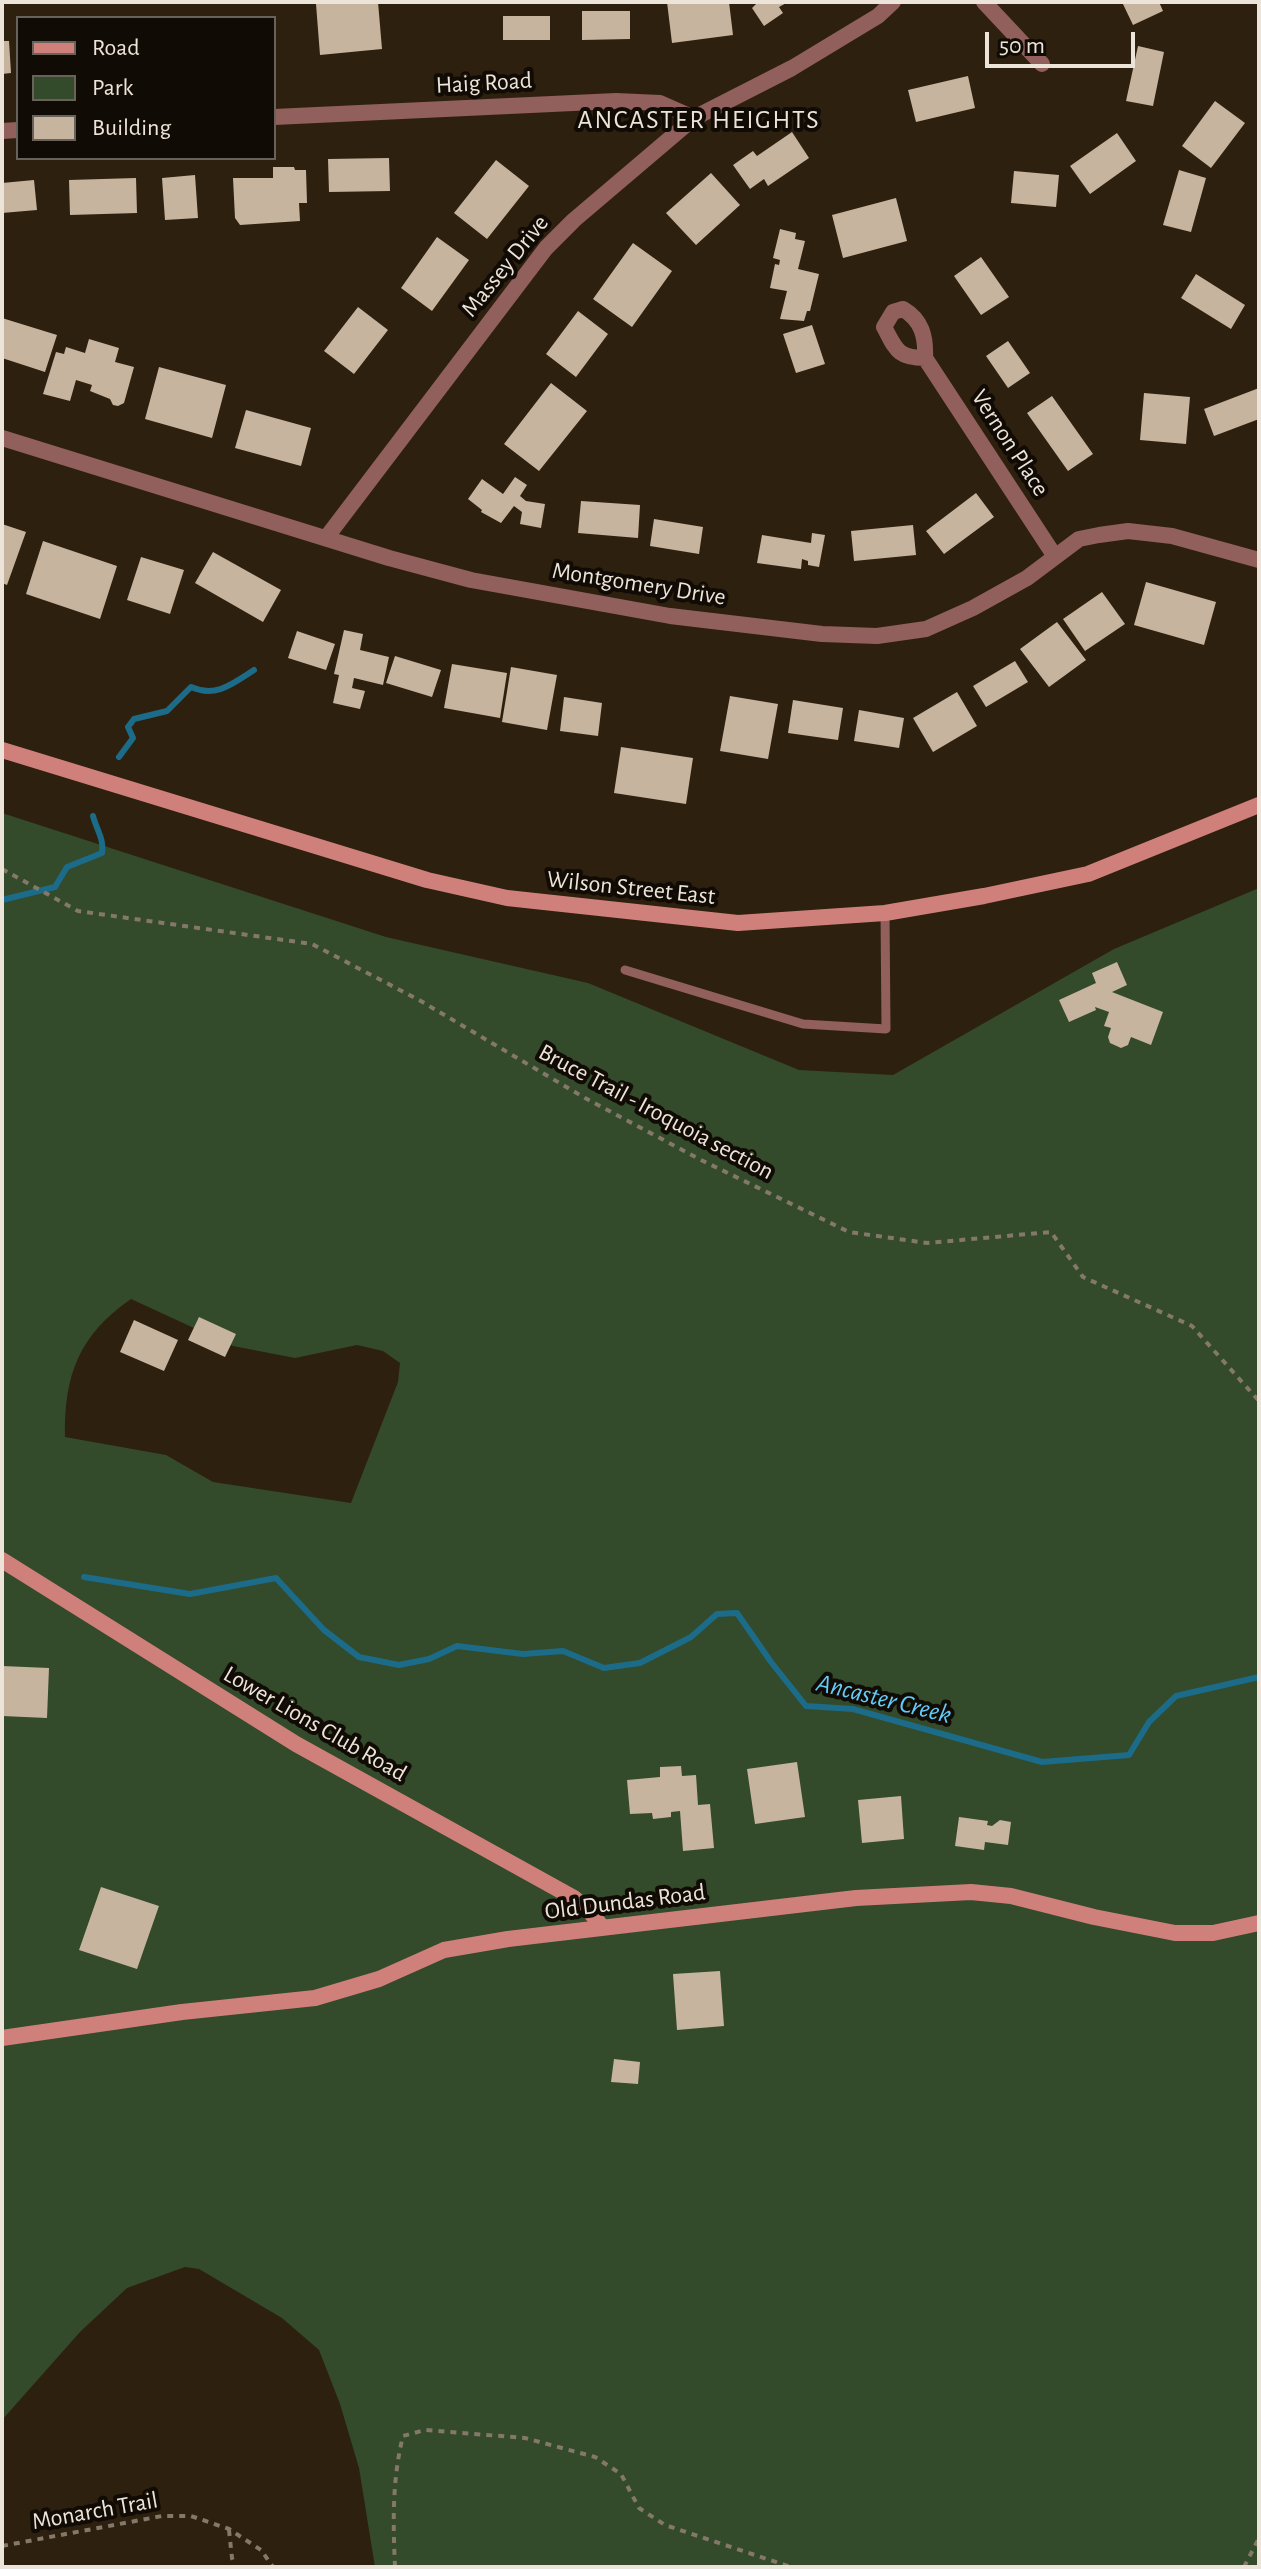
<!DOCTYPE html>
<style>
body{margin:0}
#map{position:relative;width:1261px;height:2569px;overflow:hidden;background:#2e200e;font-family:"Alegreya Sans",sans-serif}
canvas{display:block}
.frame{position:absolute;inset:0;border:4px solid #ede4d9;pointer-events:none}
.legend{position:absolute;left:16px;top:16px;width:260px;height:144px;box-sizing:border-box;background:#110b05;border:2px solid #69625a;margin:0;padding:10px 14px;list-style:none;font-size:24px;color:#ede4d9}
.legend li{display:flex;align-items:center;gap:16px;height:40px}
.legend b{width:40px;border:2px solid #69625a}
.scale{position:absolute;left:985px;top:32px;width:150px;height:36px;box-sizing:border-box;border:4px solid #ede4d9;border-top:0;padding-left:10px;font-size:24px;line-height:28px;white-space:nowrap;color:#ede4d9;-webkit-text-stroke:6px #110b05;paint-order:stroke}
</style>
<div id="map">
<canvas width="1261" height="2569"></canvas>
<div class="frame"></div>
<ul class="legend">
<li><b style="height:10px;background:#d0807b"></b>Road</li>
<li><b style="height:22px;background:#334a2b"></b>Park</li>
<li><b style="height:22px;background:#c6b49e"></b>Building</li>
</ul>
<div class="scale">50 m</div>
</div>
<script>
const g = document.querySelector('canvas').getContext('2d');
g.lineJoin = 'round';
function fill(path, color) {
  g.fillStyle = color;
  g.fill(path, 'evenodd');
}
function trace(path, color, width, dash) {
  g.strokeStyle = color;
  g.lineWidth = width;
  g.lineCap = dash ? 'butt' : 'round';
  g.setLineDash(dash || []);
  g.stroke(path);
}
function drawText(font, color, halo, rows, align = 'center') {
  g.font = font + ' "Alegreya Sans",sans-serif';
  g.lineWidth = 8;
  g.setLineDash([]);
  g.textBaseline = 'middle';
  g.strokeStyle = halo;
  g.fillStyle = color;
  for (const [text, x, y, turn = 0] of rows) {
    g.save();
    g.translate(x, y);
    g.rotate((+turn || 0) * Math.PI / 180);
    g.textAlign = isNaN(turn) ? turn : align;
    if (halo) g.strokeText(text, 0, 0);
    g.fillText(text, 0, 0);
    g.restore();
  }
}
const green = new Path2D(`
 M 2,813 L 386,937 L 588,983 L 799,1070 L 893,1075 L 1114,949 L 1259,888 L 1259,2567 L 375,2567 L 359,2468 L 340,2404 L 319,2350 L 282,2318 L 199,2269 L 185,2267 L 127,2288 L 80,2332 L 2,2420 ZM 131,1299 L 233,1346 L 295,1358 L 357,1345 L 383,1351 L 400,1363 L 398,1382 L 351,1503 L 213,1482 L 166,1455 L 65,1437 C 64,1375 79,1335 131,1299 Z`);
const stream = new Path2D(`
 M 119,757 L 133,738 L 128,727 L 134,719 L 167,711 L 191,687 C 216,698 232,684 254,670
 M 2,900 L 55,887 L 67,867 L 102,853 C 104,838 97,831 93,816
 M 84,1577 L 190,1594 L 276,1578 L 324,1630 L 359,1657 L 399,1665 L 429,1659 L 457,1646 L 523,1654 L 563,1651 L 604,1668 L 640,1663 L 691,1637 L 717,1614 L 737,1613 L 771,1662 L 806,1706 L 853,1709 L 1042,1762 L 1129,1755 L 1149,1722 L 1176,1696 L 1259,1677`);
const building = new Path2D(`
 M 335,2 L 378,2 L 382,49 L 320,55 L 316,4 Z
 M 667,2 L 729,2 L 733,35 L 672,43 Z
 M 758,2 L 788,2 L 779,7 L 783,13 L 764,26 L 752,8 Z
 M 1122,2 L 1159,2 L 1163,11 L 1133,25 Z
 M 582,11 L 630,11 L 630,39 L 582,40 Z
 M 503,16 L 550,16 L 550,40 L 503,40 Z
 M 2,41 L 9,41 L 11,73 L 2,74 Z
 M 1138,46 L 1164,52 L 1153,106 L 1126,101 Z
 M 968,76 L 975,108 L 916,122 L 908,90 Z
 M 1215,101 L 1245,123 L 1211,168 L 1182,146 Z
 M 792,132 L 809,158 L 768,186 L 764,179 L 750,189 L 733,165 L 753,151 L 757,156 Z
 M 1117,133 L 1136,161 L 1090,194 L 1070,166 Z
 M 389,158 L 390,191 L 329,192 L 328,159 Z
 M 496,160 L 529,186 L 487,239 L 454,213 Z
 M 273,167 L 294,167 L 295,170 L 306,170 L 307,203 L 299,203 L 300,221 L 240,225 L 235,218 L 233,178 L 273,178 Z
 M 1179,170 L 1206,178 L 1191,232 L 1163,225 Z
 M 1014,171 L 1059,175 L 1056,207 L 1011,203 Z
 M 711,173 L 740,205 L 696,245 L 666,213 Z
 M 195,175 L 198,218 L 165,220 L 162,178 Z
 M 136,178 L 137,213 L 70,215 L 69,180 Z
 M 34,180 L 37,210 L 2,213 L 2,183 Z
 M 896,198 L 907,241 L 843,258 L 832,215 Z
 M 780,229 L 796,233 L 795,239 L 805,241 L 798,269 L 819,274 L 810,311 L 807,311 L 804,321 L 780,319 L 787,291 L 770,288 L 775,264 L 779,265 L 780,260 L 773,258 Z
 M 437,237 L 469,260 L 432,311 L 401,288 Z
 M 633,243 L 672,271 L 632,327 L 593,299 Z
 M 981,257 L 1009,297 L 981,315 L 954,276 Z
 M 1196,274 L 1245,305 L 1231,329 L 1181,298 Z
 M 358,307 L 388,330 L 354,374 L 324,351 Z
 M 578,311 L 608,334 L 576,377 L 546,354 Z
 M 2,318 L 57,335 L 45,372 L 2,358 Z
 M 812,325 L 825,364 L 796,373 L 783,334 Z
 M 89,339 L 119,348 L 115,362 L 134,367 L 124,403 L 118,406 L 113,405 L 110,399 L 90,391 L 92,385 L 76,380 L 70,401 L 43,394 L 56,352 L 64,354 L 66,347 L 85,353 Z
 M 1008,341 L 1030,373 L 1008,388 L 986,356 Z
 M 159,367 L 226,385 L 212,438 L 145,419 Z
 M 551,383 L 587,411 L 539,471 L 504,444 Z
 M 1259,388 L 1259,419 L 1214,436 L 1204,409 Z
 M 1144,393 L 1190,397 L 1186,444 L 1140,440 Z
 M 1052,396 L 1093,454 L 1068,471 L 1027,413 Z
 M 246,410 L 311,428 L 301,466 L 235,448 Z
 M 515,477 L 527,485 L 520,496 L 526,501 L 545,504 L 541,528 L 520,524 L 522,512 L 514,506 L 501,523 L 481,512 L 482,510 L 468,499 L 482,479 L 503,494 Z
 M 976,493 L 994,517 L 944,554 L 926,531 Z
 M 581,501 L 640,505 L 638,538 L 578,533 Z
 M 654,519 L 703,527 L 699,554 L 650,546 Z
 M 2,524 L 26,532 L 7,585 L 2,583 Z
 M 913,525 L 916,555 L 854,561 L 851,531 Z
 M 812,533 L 825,535 L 819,567 L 808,565 L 808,561 L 802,559 L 801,569 L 757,563 L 762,535 L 811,543 Z
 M 43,541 L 117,566 L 100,619 L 26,594 Z
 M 213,552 L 281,590 L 263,622 L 195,583 Z
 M 141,557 L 184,570 L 170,614 L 127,600 Z
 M 1146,582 L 1216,602 L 1204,645 L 1134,625 Z
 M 1102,592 L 1125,624 L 1085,651 L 1063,619 Z
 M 1057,622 L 1086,660 L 1049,687 L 1020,649 Z
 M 344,630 L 363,634 L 360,650 L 389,657 L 383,685 L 354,678 L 352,688 L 365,691 L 360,709 L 333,703 L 339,675 L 334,674 Z
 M 297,631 L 335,644 L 326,670 L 288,658 Z
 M 395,656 L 441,670 L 432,697 L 386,683 Z
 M 1015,661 L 1028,682 L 986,707 L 973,686 Z
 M 452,664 L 507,673 L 500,718 L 444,708 Z
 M 511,667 L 557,675 L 547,730 L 502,722 Z
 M 957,692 L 977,726 L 933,752 L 913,718 Z
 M 730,696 L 778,704 L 768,759 L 720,751 Z
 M 564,697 L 602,703 L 598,736 L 560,731 Z
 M 793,700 L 843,708 L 838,740 L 788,733 Z
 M 859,710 L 904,718 L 899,748 L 854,741 Z
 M 621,747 L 693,758 L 686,804 L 614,793 Z
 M 1117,962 L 1127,985 L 1112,992 L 1163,1012 L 1151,1045 L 1131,1037 L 1128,1045 L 1121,1048 L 1110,1043 L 1108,1037 L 1111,1028 L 1104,1026 L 1109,1012 L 1095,1007 L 1096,1010 L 1069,1022 L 1059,1000 L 1096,983 L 1092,973 Z
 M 199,1317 L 236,1334 L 225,1357 L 188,1340 Z
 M 134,1320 L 178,1340 L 164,1371 L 120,1352 Z
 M 2,1666 L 49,1668 L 47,1718 L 2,1716 Z
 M 797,1762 L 805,1817 L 755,1824 L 747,1769 Z
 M 681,1766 L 682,1776 L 696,1775 L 698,1805 L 710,1804 L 714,1848 L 683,1851 L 680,1811 L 671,1812 L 671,1817 L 653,1819 L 652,1813 L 630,1814 L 627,1780 L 660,1777 L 660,1767 Z
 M 901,1796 L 904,1839 L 862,1843 L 858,1800 Z
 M 959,1817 L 988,1821 L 987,1825 L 992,1826 L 1000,1820 L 1011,1822 L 1008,1845 L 985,1842 L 984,1850 L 955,1846 Z
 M 101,1887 L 159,1906 L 137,1969 L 79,1950 Z
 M 720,1971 L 724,2026 L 677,2030 L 673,1974 Z
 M 614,2059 L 640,2062 L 638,2084 L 611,2082 Z`);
const path = new Path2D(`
 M 2,869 L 78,911 L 312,944 L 419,1000 L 585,1098 L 701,1160 L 849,1232 L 927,1243 L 1051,1232 L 1083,1277 L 1192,1326 L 1259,1401
 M 229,2530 L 232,2558 L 235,2567
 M 2,2546 L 162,2516 L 191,2516 L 229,2529 L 261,2550 L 273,2567
 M 395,2567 C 393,2522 392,2480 403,2436 L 425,2430 L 525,2438 L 595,2457 L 621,2474 L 639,2508 L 665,2525 L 791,2567
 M 1244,2567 L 1259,2538`);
const lane = new Path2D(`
 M 625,970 L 803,1024 L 886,1029 L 885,913`);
const street = new Path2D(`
 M 984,2 L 1042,64
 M 274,117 L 616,101 L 660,103 L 694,118
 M 2,131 L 18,130
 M 925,358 C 897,358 896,349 884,327 L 893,312 L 903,309 C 922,320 926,337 925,358 L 1054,555
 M 2,438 L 389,558 L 471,580 L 670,616 L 822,634 L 877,636 L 926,629 L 973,608 L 1027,578 L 1079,539 L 1099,535 L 1128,531 L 1172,536 L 1259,560
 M 326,538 L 546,248 L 574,220 L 694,118 L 792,68 L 878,16 L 893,2`);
const secondary = new Path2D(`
 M 2,750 L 427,880 L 507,898 L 738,923 L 885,913 L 984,896 L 1088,874 L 1259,805
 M 2,1560 L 296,1744 L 574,1898 L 590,1912 L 603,1928
 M 2,2038 L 182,2012 L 315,1998 L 379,1979 L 444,1950 L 508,1939 L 856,1898 L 971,1892 L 1011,1896 L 1094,1917 L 1175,1933 L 1213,1933 L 1259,1923`);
const streetNames = [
 ["Haig Road",484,83,-3],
 ["Massey Drive",505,266,-51],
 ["Vernon Place",1010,443,57],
 ["Montgomery Drive",639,584,9],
 ["Wilson Street East",631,888,6],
 ["Bruce Trail - Iroquoia section",656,1112,28],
 ["Lower Lions Club Road",315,1724,30],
 ["Old Dundas Road",625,1902,-7],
 ["Monarch Trail",95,2511,-10]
];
const neighbourhoodNames = [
 ["ANCASTER HEIGHTS",699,120]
];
const waterNames = [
 ["Ancaster Creek",884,1699,14]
];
fill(green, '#334a2b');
trace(stream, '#1c6b88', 6);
fill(building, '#c6b49e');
trace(path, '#847869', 4, [6, 6]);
trace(lane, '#915f5c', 9);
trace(street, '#915f5c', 16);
trace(secondary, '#d0807b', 16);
drawText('24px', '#ede4d9', '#110b05', streetNames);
g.letterSpacing = '2px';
drawText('26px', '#ede4d9', '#110b05', neighbourhoodNames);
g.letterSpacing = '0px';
drawText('italic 26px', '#63cdfa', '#110b05', waterNames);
</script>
